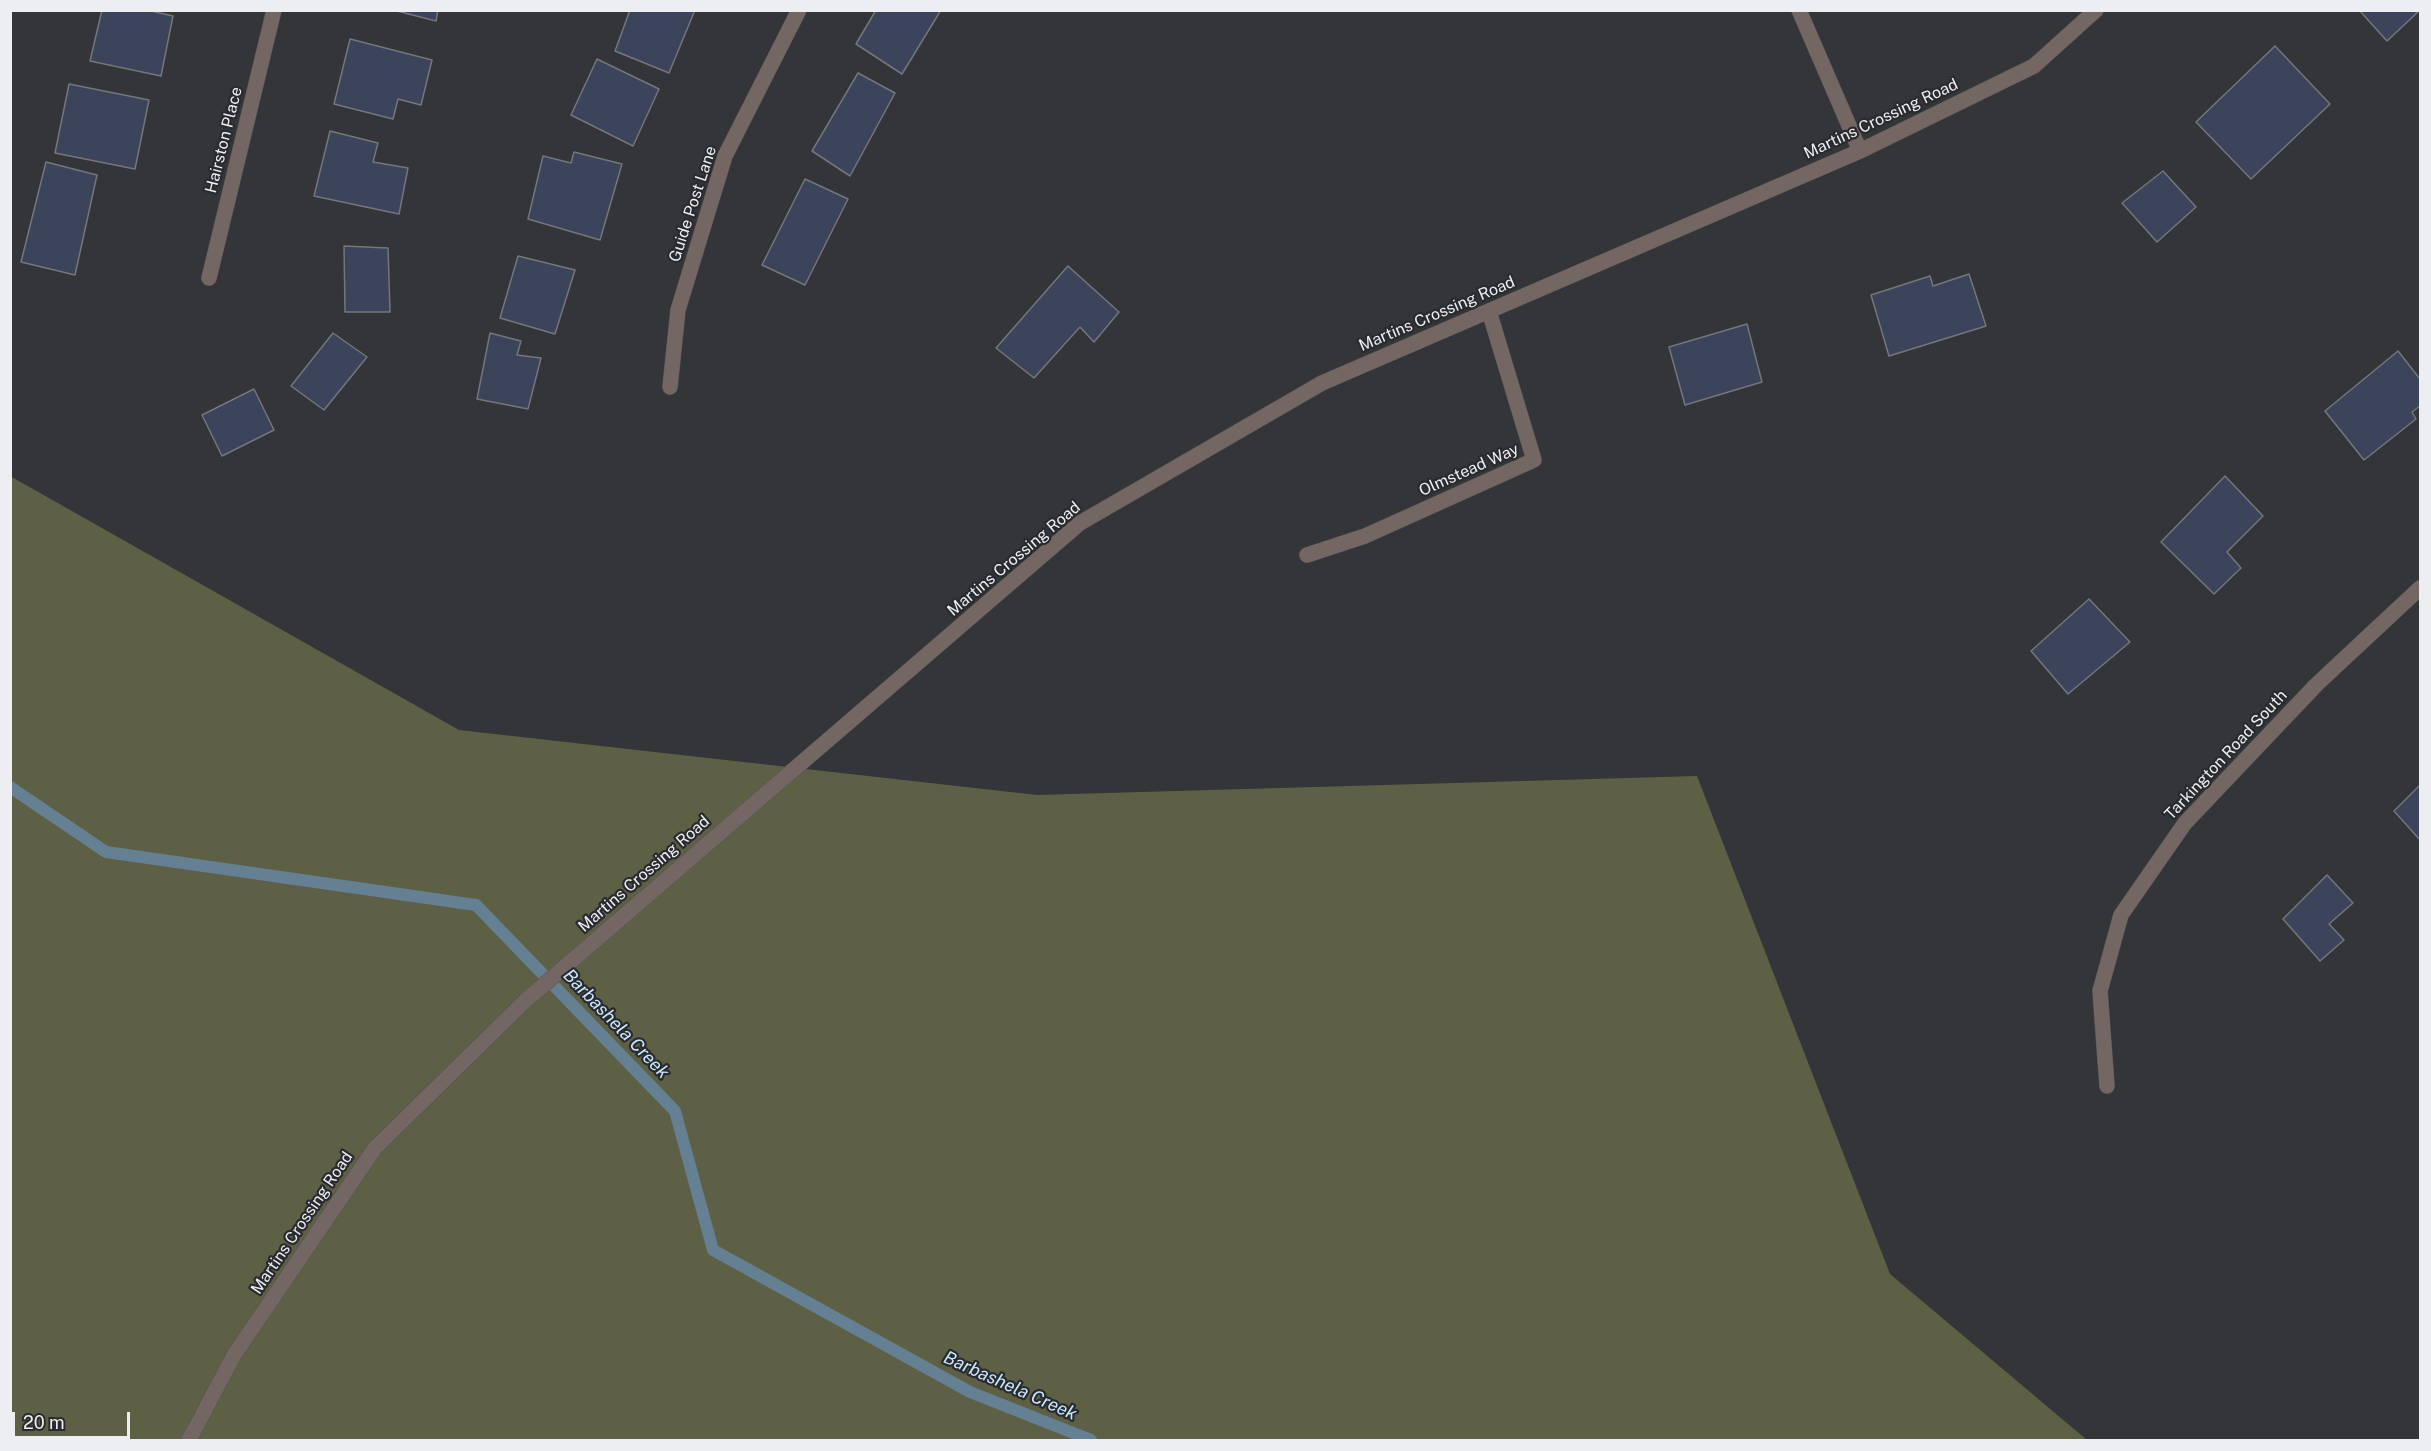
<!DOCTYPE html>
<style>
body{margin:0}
#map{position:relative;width:2431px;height:1451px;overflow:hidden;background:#333539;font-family:"Public Sans",sans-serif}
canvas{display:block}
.frame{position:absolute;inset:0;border:12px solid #edeef1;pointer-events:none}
.scale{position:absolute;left:12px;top:1412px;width:118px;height:27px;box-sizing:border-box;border:3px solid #edeef1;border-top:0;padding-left:8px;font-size:18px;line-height:21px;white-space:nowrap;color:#edeef1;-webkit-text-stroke:4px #2a2b2f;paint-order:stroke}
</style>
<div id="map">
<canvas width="2431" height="1451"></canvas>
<div class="frame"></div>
<div class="scale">20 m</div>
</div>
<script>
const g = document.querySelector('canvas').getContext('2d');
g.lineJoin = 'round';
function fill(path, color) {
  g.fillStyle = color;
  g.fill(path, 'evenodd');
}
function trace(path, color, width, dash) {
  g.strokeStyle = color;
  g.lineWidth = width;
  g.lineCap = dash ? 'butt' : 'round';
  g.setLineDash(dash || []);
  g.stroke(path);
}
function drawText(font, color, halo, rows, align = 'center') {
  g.font = font + ' "Public Sans",sans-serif';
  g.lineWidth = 4.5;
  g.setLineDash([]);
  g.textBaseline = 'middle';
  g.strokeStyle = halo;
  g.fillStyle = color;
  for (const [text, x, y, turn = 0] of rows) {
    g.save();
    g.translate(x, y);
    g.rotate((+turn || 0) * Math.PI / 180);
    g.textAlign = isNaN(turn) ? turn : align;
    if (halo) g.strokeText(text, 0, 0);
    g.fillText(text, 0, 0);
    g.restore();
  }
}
const green = new Path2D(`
 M 10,476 L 459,730 L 1037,795 L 1697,776 L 1890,1274 L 2087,1440 L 11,1440 Z`);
const stream = new Path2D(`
 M 10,787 L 106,852 L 476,905 L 675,1111 L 713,1250 L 970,1392 L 1091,1440`);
const building = new Path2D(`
 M 102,10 L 147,10 L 173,16 L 161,76 L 90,61 Z
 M 393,10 L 438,10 L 436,21 Z
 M 630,10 L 695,10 L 669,73 L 615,51 Z
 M 876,10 L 941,10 L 902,74 L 856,44 Z
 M 2359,10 L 2420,10 L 2387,41 Z
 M 350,39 L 432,60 L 421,105 L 398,99 L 393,119 L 334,104 Z
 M 2275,46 L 2330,104 L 2251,179 L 2196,122 Z
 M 597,59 L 659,89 L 633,146 L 571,115 Z
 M 858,73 L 895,93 L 850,176 L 812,151 Z
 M 69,84 L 149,100 L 135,169 L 55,153 Z
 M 330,131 L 378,143 L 373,162 L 408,168 L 399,214 L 314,196 Z
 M 574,152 L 622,164 L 600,240 L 528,219 L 543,156 L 571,163 Z
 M 46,162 L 97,175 L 75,275 L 21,262 Z
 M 2163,171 L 2196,207 L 2157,242 L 2122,203 Z
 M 805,179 L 848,199 L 805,285 L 762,265 Z
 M 344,246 L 388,248 L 390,312 L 345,312 Z
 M 518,256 L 575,270 L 555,334 L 500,318 Z
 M 1068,266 L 1119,312 L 1094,342 L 1080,327 L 1034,378 L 996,348 Z
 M 1969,274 L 1986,326 L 1889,356 L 1871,295 L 1930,276 L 1933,286 Z
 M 1747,324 L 1762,382 L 1685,405 L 1669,347 Z
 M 333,333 L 367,357 L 324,410 L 291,386 Z
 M 490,333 L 521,341 L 517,355 L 541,358 L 528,409 L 477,399 Z
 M 2398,351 L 2420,379 L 2420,406 L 2412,412 L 2416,419 L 2364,460 L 2325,411 Z
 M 254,389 L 274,430 L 222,456 L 202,415 Z
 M 2225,476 L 2263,516 L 2227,552 L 2241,568 L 2214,594 L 2161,542 Z
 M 2089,599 L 2130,642 L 2068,694 L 2031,651 Z
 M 2420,785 L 2420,840 L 2394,811 Z
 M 2327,875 L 2353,903 L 2329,924 L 2344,940 L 2320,961 L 2283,919 Z`);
const street = new Path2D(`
 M 1799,10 L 1860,151
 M 209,278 L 274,10
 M 670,387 L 678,310 L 725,156 L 799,10
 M 1307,555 L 1365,536 L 1534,460 L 1489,311
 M 2107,1086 L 2100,991 L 2121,915 L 2185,823 L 2317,684 L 2420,588
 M 189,1440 L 234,1355 L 375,1148 L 525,1001 L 1080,523 L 1322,383 L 1860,151 L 2034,66 L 2096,10`);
const streetNames = [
 ["Martins Crossing Road",1881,119,-25],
 ["Hairston Place",224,140,-76],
 ["Guide Post Lane",693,204,-72],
 ["Martins Crossing Road",1437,314,-23],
 ["Olmstead Way",1469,470,-24],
 ["Martins Crossing Road",1014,559,-40],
 ["Tarkington Road South",2226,755,-47],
 ["Martins Crossing Road",644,874,-41],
 ["Martins Crossing Road",302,1223,-56]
];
const waterNames = [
 ["Barbashela Creek",616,1024,46],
 ["Barbashela Creek",1010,1386,24]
];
fill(green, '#5e6045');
trace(stream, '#648092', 12);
fill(building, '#3c445c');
trace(building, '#74767a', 1.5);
trace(street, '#515356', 16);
trace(street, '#746662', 15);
drawText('16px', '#edeef1', '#2a2b2f', streetNames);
drawText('italic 18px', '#c9e8fd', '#2a2b2f', waterNames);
</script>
